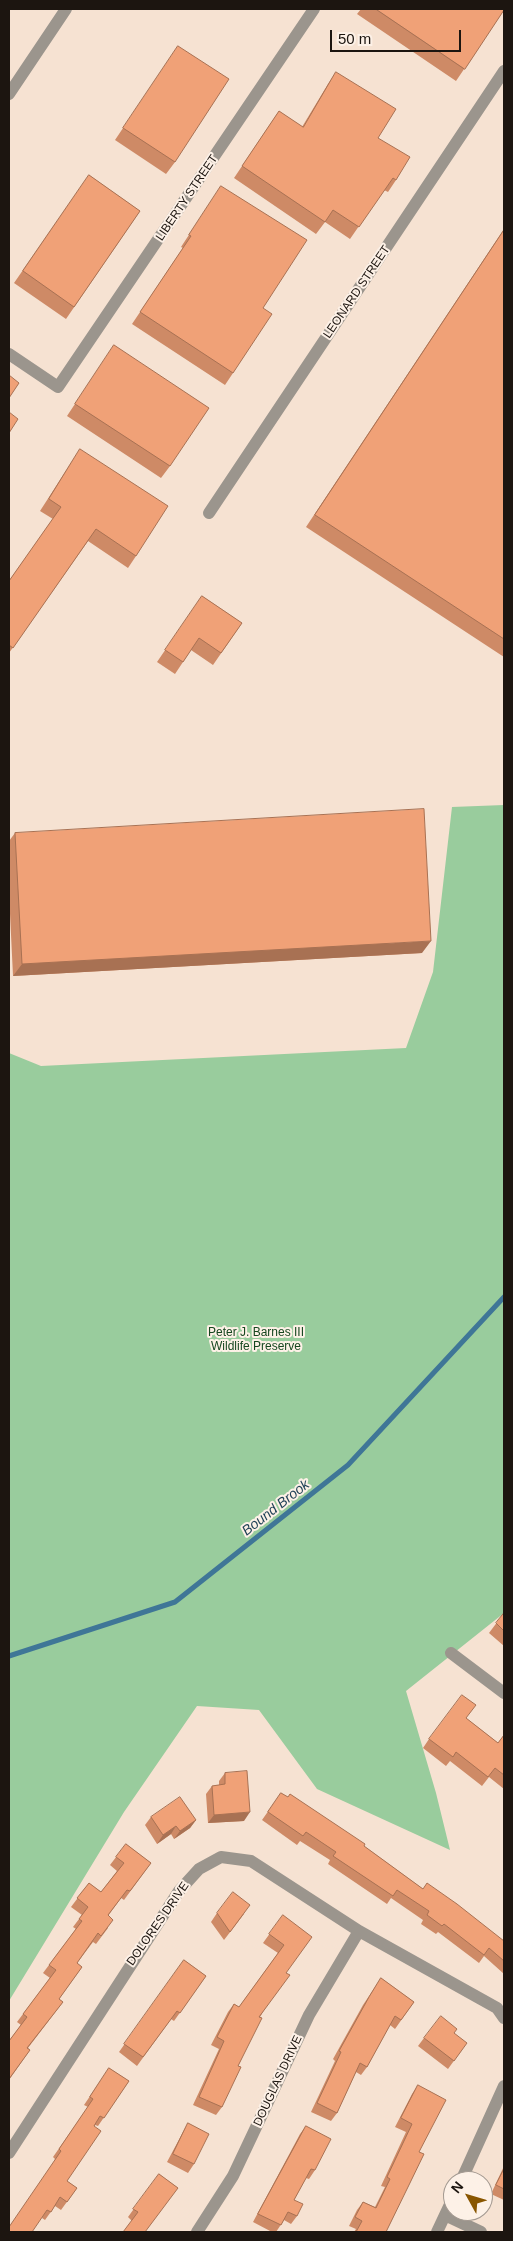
<!DOCTYPE html>
<style>
body{margin:0}
#map{position:relative;width:513px;height:2241px;overflow:hidden;background:#f6e2d2;font-family:Helvetica,sans-serif}
canvas{display:block}
.frame{position:absolute;inset:0;border:10px solid #1c1510;pointer-events:none}
.north{position:absolute;left:443px;top:2171px;width:50px;height:50px;box-sizing:border-box;background:#fdf1e7;border:1px solid #a39991;border-radius:50%;rotate:309deg;font-size:14px;font-weight:700;line-height:20px;text-align:center;color:#1c1510}
.north::after{content:'';display:block;margin:auto;width:18px;height:22px;background:#895600;clip-path:polygon(50% 0,100% 100%,50% 72%,0 100%)}
.scale{position:absolute;left:330px;top:30px;width:131px;height:22px;box-sizing:border-box;border:2px solid #1c1510;border-top:0;padding-left:6px;font-size:15px;line-height:18px;white-space:nowrap;color:#1c1510;-webkit-text-stroke:4px #fdf1e7;paint-order:stroke}
</style>
<div id="map">
<canvas width="513" height="2241"></canvas>
<div class="frame"></div>
<div class="north">N</div>
<div class="scale">50 m</div>
</div>
<script>
const g = document.querySelector('canvas').getContext('2d');
g.lineJoin = 'round';
function fill(path, color) {
  g.fillStyle = color;
  g.fill(path, 'evenodd');
}
function trace(path, color, width, dash) {
  g.strokeStyle = color;
  g.lineWidth = width;
  g.lineCap = dash ? 'butt' : 'round';
  g.setLineDash(dash || []);
  g.stroke(path);
}
function drawText(font, color, halo, rows, align = 'center') {
  g.font = font + ' Helvetica,sans-serif';
  g.lineWidth = 4;
  g.setLineDash([]);
  g.textBaseline = 'middle';
  g.strokeStyle = halo;
  g.fillStyle = color;
  for (const [text, x, y, turn = 0] of rows) {
    g.save();
    g.translate(x, y);
    g.rotate((+turn || 0) * Math.PI / 180);
    g.textAlign = isNaN(turn) ? turn : align;
    if (halo) g.strokeText(text, 0, 0);
    g.fillText(text, 0, 0);
    g.restore();
  }
}
const green = new Path2D(`
 M 504,805 L 504,1613 L 406,1691 L 436,1793 L 450,1850 L 317,1789 L 259,1710 L 197,1706 L 124,1812 L 9,2001 L 9,1053 L 41,1066 L 406,1048 L 433,972 L 452,807 Z`);
const stream = new Path2D(`
 M 9,1656 L 175,1602 L 348,1465 L 504,1297`);
const street = new Path2D(`
 M 9,94 L 66,9
 M 9,354 L 58,387 L 314,9
 M 209,513 L 504,71
 M 451,1653 L 504,1693
 M 9,2153 L 179,1891 L 199,1869 L 221,1857 L 251,1861 L 359,1931 L 497,2008 L 504,2018
 M 461,2181 L 504,2086
 M 445,2215 L 481,2232
 M 197,2232 L 233,2176 L 309,2015 L 359,1931
 M 437,2232 L 453,2198`);
const wall = new Path2D(`
 M 361,9 L 504,9 L 504,10 L 456,81 L 357,14 Z
 M 178,46 L 175,162 L 166,174 L 115,140 Z
 M 336,72 L 378,138 L 396,180 L 388,192 L 384,190 L 350,239 L 325,222 L 316,234 L 234,178 L 279,111 L 302,127 L 328,84 Z
 M 89,175 L 140,211 L 66,319 L 14,283 Z
 M 221,186 L 233,373 L 225,385 L 132,324 L 183,248 L 181,247 Z
 M 504,229 L 504,657 L 306,527 Z
 M 114,345 L 170,466 L 161,478 L 67,416 Z
 M 80,449 L 136,556 L 128,568 L 88,541 L 9,653 L 9,581 L 53,519 L 40,511 Z
 M 202,596 L 242,623 L 213,665 L 191,650 L 175,674 L 157,662 Z
 M 15,833 L 422,953 L 13,976 L 9,893 L 9,841 Z
 M 504,1613 L 504,1646 L 489,1633 Z
 M 466,1718 L 498,1743 L 504,1735 L 504,1789 L 489,1777 L 482,1786 L 450,1761 L 446,1766 L 423,1748 L 429,1739 Z
 M 225,1773 L 244,1821 L 208,1823 L 206,1794 L 212,1786 L 219,1785 L 219,1781 Z
 M 281,1793 L 364,1846 L 423,1889 L 504,1941 L 504,1974 L 484,1956 L 479,1963 L 438,1932 L 436,1934 L 421,1924 L 423,1920 L 391,1898 L 387,1904 L 328,1864 L 330,1860 L 300,1841 L 297,1845 L 262,1820 Z
 M 151,1817 L 196,1820 L 190,1828 L 174,1839 L 171,1834 L 157,1844 L 145,1825 Z
 M 126,1844 L 151,1863 L 124,1900 L 121,1898 L 108,1916 L 108,1928 L 96,1944 L 93,1942 L 77,1963 L 82,1967 L 59,1999 L 63,2002 L 28,2048 L 30,2050 L 9,2080 L 9,2041 L 21,2025 L 17,2022 L 50,1978 L 43,1973 L 76,1929 L 73,1927 L 82,1915 L 71,1907 L 89,1883 L 101,1892 L 117,1871 L 110,1865 Z
 M 217,1913 L 244,1914 L 224,1940 L 211,1922 Z
 M 283,1915 L 286,1973 L 260,2017 L 238,2066 L 222,2107 L 216,2115 L 193,2105 L 219,2049 L 211,2045 L 228,2012 L 234,2004 L 239,2007 L 278,1953 L 263,1943 Z
 M 184,1960 L 206,1976 L 174,2021 L 171,2019 L 137,2066 L 119,2052 Z
 M 381,1978 L 414,2002 L 395,2029 L 390,2025 L 367,2067 L 361,2075 L 356,2072 L 337,2113 L 331,2121 L 311,2112 L 335,2061 L 333,2059 L 363,2005 Z
 M 454,2033 L 461,2051 L 448,2069 L 418,2046 L 424,2038 Z
 M 109,2068 L 129,2081 L 98,2126 L 95,2125 L 67,2181 L 77,2188 L 61,2210 L 55,2206 L 45,2220 L 42,2218 L 55,2159 L 53,2157 L 88,2107 L 84,2105 Z
 M 418,2085 L 419,2152 L 386,2232 L 354,2232 L 356,2229 L 349,2226 L 357,2210 L 363,2202 L 375,2207 L 385,2187 L 381,2186 L 406,2132 L 395,2127 L 412,2094 Z
 M 188,2123 L 194,2164 L 188,2173 L 167,2162 L 183,2132 Z
 M 306,2126 L 315,2170 L 309,2179 L 306,2178 L 294,2200 L 297,2216 L 291,2224 L 284,2220 L 276,2232 L 272,2232 L 253,2222 L 300,2134 Z
 M 504,2166 L 504,2200 L 491,2194 Z
 M 159,2174 L 178,2188 L 132,2221 L 128,2217 Z`);
const shadedWall = new Path2D(`
 M 431,941 L 422,953 L 13,976 L 22,964 Z
 M 250,1812 L 244,1821 L 208,1823 L 214,1815 Z
 M 196,1820 L 190,1828 L 174,1839 L 180,1831 Z
 M 176,1826 L 171,1834 L 157,1844 L 163,1835 Z`);
const building = new Path2D(`
 M 376,9 L 504,9 L 504,10 L 465,69 Z
 M 178,46 L 229,79 L 175,162 L 123,128 Z
 M 336,72 L 396,109 L 378,138 L 410,157 L 396,180 L 393,178 L 359,227 L 333,210 L 325,222 L 242,166 L 279,111 L 303,127 Z
 M 89,175 L 140,211 L 74,307 L 23,271 Z
 M 221,186 L 307,240 L 263,308 L 272,314 L 233,373 L 140,312 L 191,236 L 189,235 Z
 M 504,230 L 504,639 L 315,515 Z
 M 114,345 L 209,408 L 170,466 L 75,404 Z
 M 9,375 L 19,383 L 9,398 Z
 M 9,412 L 18,419 L 9,433 Z
 M 80,449 L 168,506 L 136,556 L 96,529 L 13,648 L 9,645 L 9,581 L 61,507 L 49,499 Z
 M 202,596 L 242,623 L 221,653 L 199,638 L 183,662 L 165,650 Z
 M 424,809 L 431,941 L 22,964 L 15,833 Z
 M 504,1613 L 504,1631 L 496,1623 Z
 M 462,1695 L 476,1705 L 466,1718 L 498,1743 L 504,1735 L 504,1775 L 495,1768 L 488,1777 L 456,1752 L 453,1757 L 429,1739 Z
 M 247,1771 L 250,1812 L 214,1815 L 212,1786 L 225,1784 L 225,1773 Z
 M 281,1793 L 288,1797 L 290,1794 L 365,1844 L 364,1846 L 423,1889 L 427,1883 L 457,1904 L 504,1941 L 504,1961 L 489,1948 L 484,1955 L 444,1924 L 442,1926 L 427,1915 L 429,1911 L 397,1890 L 393,1896 L 333,1856 L 336,1852 L 306,1832 L 303,1836 L 268,1812 Z
 M 180,1797 L 196,1820 L 180,1831 L 176,1826 L 163,1835 L 151,1817 Z
 M 126,1844 L 151,1863 L 130,1891 L 127,1890 L 108,1915 L 113,1920 L 101,1936 L 98,1933 L 77,1963 L 82,1967 L 59,1999 L 63,2002 L 27,2048 L 30,2050 L 9,2079 L 9,2041 L 27,2017 L 23,2014 L 56,1970 L 49,1965 L 82,1921 L 79,1919 L 88,1907 L 77,1898 L 89,1883 L 101,1892 L 124,1863 L 116,1857 Z
 M 233,1892 L 250,1905 L 230,1932 L 217,1913 Z
 M 283,1915 L 312,1937 L 286,1973 L 290,1975 L 259,2017 L 262,2018 L 238,2066 L 241,2067 L 222,2107 L 199,2097 L 224,2041 L 217,2037 L 234,2004 L 239,2007 L 284,1945 L 269,1934 Z
 M 184,1960 L 206,1976 L 180,2013 L 177,2011 L 143,2057 L 124,2044 Z
 M 381,1978 L 414,2002 L 401,2020 L 395,2016 L 367,2067 L 360,2063 L 337,2113 L 317,2103 L 341,2052 L 339,2051 L 369,1997 Z
 M 441,2016 L 457,2029 L 454,2033 L 467,2043 L 454,2061 L 424,2038 Z
 M 109,2068 L 129,2081 L 104,2118 L 100,2116 L 94,2126 L 101,2131 L 67,2181 L 77,2188 L 67,2202 L 60,2197 L 51,2212 L 47,2210 L 32,2232 L 9,2232 L 9,2227 L 61,2151 L 59,2149 L 93,2099 L 90,2097 Z
 M 418,2085 L 446,2100 L 419,2152 L 424,2154 L 408,2187 L 386,2232 L 356,2232 L 362,2221 L 355,2217 L 363,2202 L 376,2208 L 390,2179 L 387,2177 L 412,2124 L 401,2118 Z
 M 188,2123 L 209,2134 L 194,2164 L 173,2154 Z
 M 306,2126 L 331,2139 L 315,2170 L 311,2169 L 294,2200 L 303,2204 L 297,2216 L 288,2212 L 281,2225 L 258,2214 Z
 M 504,2169 L 504,2189 L 496,2185 Z
 M 159,2174 L 178,2188 L 145,2232 L 123,2232 L 138,2212 L 133,2209 Z`);
const streetNames = [
 ["LIBERTY STREET",187,198,-56],
 ["LEONARD STREET",357,292,-56],
 ["DOLORES DRIVE",158,1924,-55],
 ["DOUGLAS DRIVE",278,2081,-65]
];
const parkNames = [
 ["Peter J. Barnes III",256,1333],
 ["Wildlife Preserve",256,1347]
];
const waterNames = [
 ["Bound Brook",276,1508,-38]
];
fill(green, '#99cc9d');
trace(stream, '#3f7697', 5);
trace(street, '#9b958d', 12);
fill(wall, '#ce8a66');
fill(shadedWall, '#a87153');
fill(building, '#f0a177');
trace(building, '#a87153', 1);
drawText('12px', '#1c1510', '#fdf1e7', streetNames);
drawText('12px', '#164720', '#fdf1e7', parkNames);
drawText('italic 14px', '#1d3f55', '#fdf1e7', waterNames);
</script>
